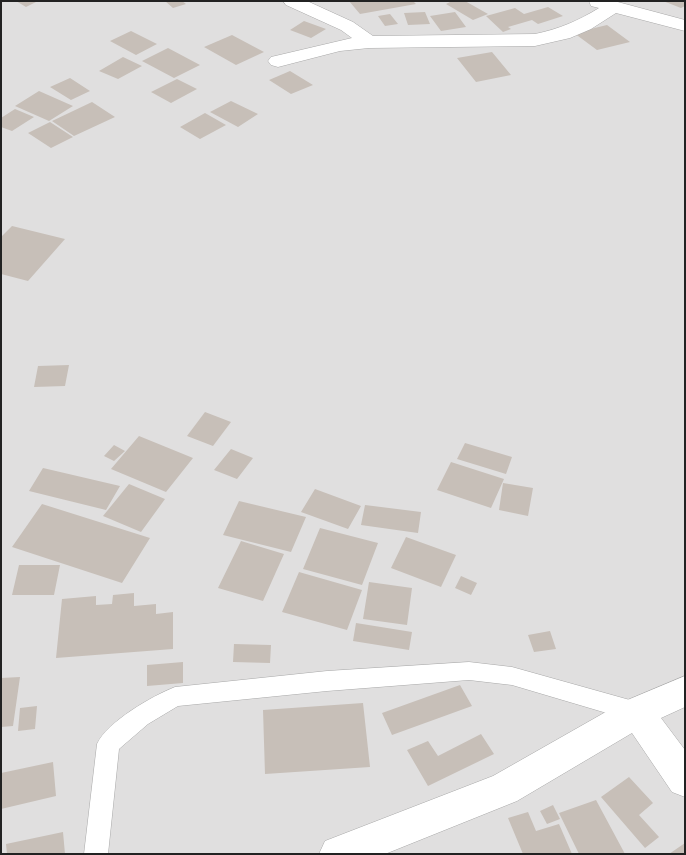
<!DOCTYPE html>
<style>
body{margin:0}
#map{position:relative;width:686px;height:855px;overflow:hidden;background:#f2efe9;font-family:Jost,sans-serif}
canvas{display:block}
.frame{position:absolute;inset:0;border:2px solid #222;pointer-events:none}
</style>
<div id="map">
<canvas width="686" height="855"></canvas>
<div class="frame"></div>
</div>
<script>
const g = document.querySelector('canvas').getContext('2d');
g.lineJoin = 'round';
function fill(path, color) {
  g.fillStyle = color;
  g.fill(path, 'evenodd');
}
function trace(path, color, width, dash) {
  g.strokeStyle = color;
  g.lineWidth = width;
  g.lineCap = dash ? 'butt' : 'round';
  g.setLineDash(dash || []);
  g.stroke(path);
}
const residential = new Path2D(`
 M 1,1 L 685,1 L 685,854 L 1,854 Z`);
const building = new Path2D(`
 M 16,1 L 38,1 L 26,7 Z
 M 165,1 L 182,1 L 186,4 L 173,8 Z
 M 349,1 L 413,1 L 416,4 L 360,14 Z
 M 452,1 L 465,1 L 488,14 L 473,20 L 446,4 Z
 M 663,1 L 685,1 L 685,6 L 681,8 Z
 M 548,7 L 563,16 L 538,24 L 532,20 L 508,27 L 511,29 L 503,32 L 486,16 L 515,8 L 524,14 Z
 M 425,12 L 430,24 L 408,25 L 404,13 Z
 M 455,12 L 466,27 L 441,31 L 430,16 Z
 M 390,14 L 398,24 L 385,26 L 378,16 Z
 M 304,21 L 326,29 L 311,38 L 290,30 Z
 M 607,25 L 630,42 L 597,50 L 574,33 Z
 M 131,31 L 157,44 L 136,55 L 110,41 Z
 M 232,35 L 264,52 L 236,65 L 204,47 Z
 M 168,48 L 200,65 L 174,78 L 142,61 Z
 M 492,52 L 511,75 L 476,82 L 457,58 Z
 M 123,57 L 142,66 L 118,79 L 99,71 Z
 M 290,71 L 313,85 L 291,94 L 269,80 Z
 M 70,78 L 90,91 L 71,100 L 50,87 Z
 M 177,79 L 197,89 L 171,103 L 151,92 Z
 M 39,91 L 73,106 L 49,121 L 15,106 Z
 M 231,101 L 258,114 L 238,127 L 210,112 Z
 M 92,102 L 115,117 L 74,136 L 52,121 Z
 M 15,109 L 34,117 L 12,131 L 1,127 L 1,118 Z
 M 205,113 L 226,125 L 200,139 L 180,127 Z
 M 50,122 L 73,137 L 51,148 L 28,133 Z
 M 12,226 L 65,239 L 28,281 L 1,274 L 1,237 Z
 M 69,365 L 65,386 L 34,387 L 38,366 Z
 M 205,412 L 231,422 L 213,446 L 187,436 Z
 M 139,436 L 193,458 L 166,492 L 111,469 Z
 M 465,443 L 512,457 L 506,474 L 457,459 Z
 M 114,445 L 125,451 L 114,461 L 104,456 Z
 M 231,449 L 253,458 L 237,479 L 214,470 Z
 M 451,462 L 504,479 L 491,508 L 437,490 Z
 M 43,468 L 120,486 L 106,510 L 29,491 Z
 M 503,483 L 533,488 L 528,516 L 499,510 Z
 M 129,484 L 165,499 L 141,532 L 103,516 Z
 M 315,489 L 361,506 L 348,529 L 301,512 Z
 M 239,501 L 306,517 L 291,552 L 223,535 Z
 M 42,504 L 150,538 L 122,583 L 12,547 Z
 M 365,505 L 421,512 L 418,533 L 361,525 Z
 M 320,528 L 378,543 L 362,585 L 303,569 Z
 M 406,537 L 456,555 L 441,587 L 391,568 Z
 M 241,541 L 284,554 L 263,601 L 218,588 Z
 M 19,565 L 60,565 L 54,595 L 12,595 Z
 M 299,572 L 362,590 L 347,630 L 282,612 Z
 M 461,576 L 477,583 L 471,595 L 455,588 Z
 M 369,582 L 412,588 L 407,625 L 363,619 Z
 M 134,593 L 134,606 L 156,604 L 156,614 L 173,612 L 173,649 L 56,658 L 62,599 L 96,596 L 96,605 L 112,604 L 113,595 Z
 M 356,623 L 412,632 L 409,650 L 353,641 Z
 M 550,631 L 556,649 L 534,652 L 528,635 Z
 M 234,644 L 271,645 L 270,663 L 233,662 Z
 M 183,662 L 183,683 L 147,686 L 147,665 Z
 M 20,677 L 13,726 L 1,727 L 1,678 Z
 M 460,685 L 472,706 L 392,735 L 382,713 Z
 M 363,703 L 370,767 L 265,774 L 263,710 Z
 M 37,706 L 35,729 L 18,731 L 20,708 Z
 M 481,734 L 494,754 L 428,786 L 407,750 L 428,741 L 438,756 Z
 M 53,762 L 56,796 L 1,809 L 1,773 Z
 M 629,777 L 653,803 L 639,815 L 659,837 L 645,848 L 601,797 Z
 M 596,800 L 625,854 L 579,854 L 559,813 Z
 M 553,805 L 560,819 L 547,824 L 540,811 Z
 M 528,812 L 536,831 L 559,824 L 572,854 L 523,854 L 508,818 Z
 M 63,832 L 65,854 L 7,854 L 6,844 Z
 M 685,843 L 685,854 L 669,854 Z`);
const service = new Path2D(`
 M 469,662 L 512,667 L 637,702 L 645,705 L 648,712 L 645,719 L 637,722 L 512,685 L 469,680 L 327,691 L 178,706 L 148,724 L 119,749 L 108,854 L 84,854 L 97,744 C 107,722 152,696 175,687 L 327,671 Z`);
const minor = new Path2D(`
 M 283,1 L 307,1 L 353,22 L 373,36 L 535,34 C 559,29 578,21 599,8 L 591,6 L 589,1 L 614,1 L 685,20 L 685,31 L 616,13 L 591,29 L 570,38 L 535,46 L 369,48 L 340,51 L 278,67 L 271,65 L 268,61 L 271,57 L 352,38 L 341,30 L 286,5 Z
 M 685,676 L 685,707 L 661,718 L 685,750 L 685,797 L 672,792 L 632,733 L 517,801 L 385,854 L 319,854 L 325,841 L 493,776 L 625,701 Z`);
fill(residential, '#e0dfdf');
fill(building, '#c7bfb8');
trace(service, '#a9a9a9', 1);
trace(minor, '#a9a9a9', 1);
fill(service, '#fff');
fill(minor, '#fff');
</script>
